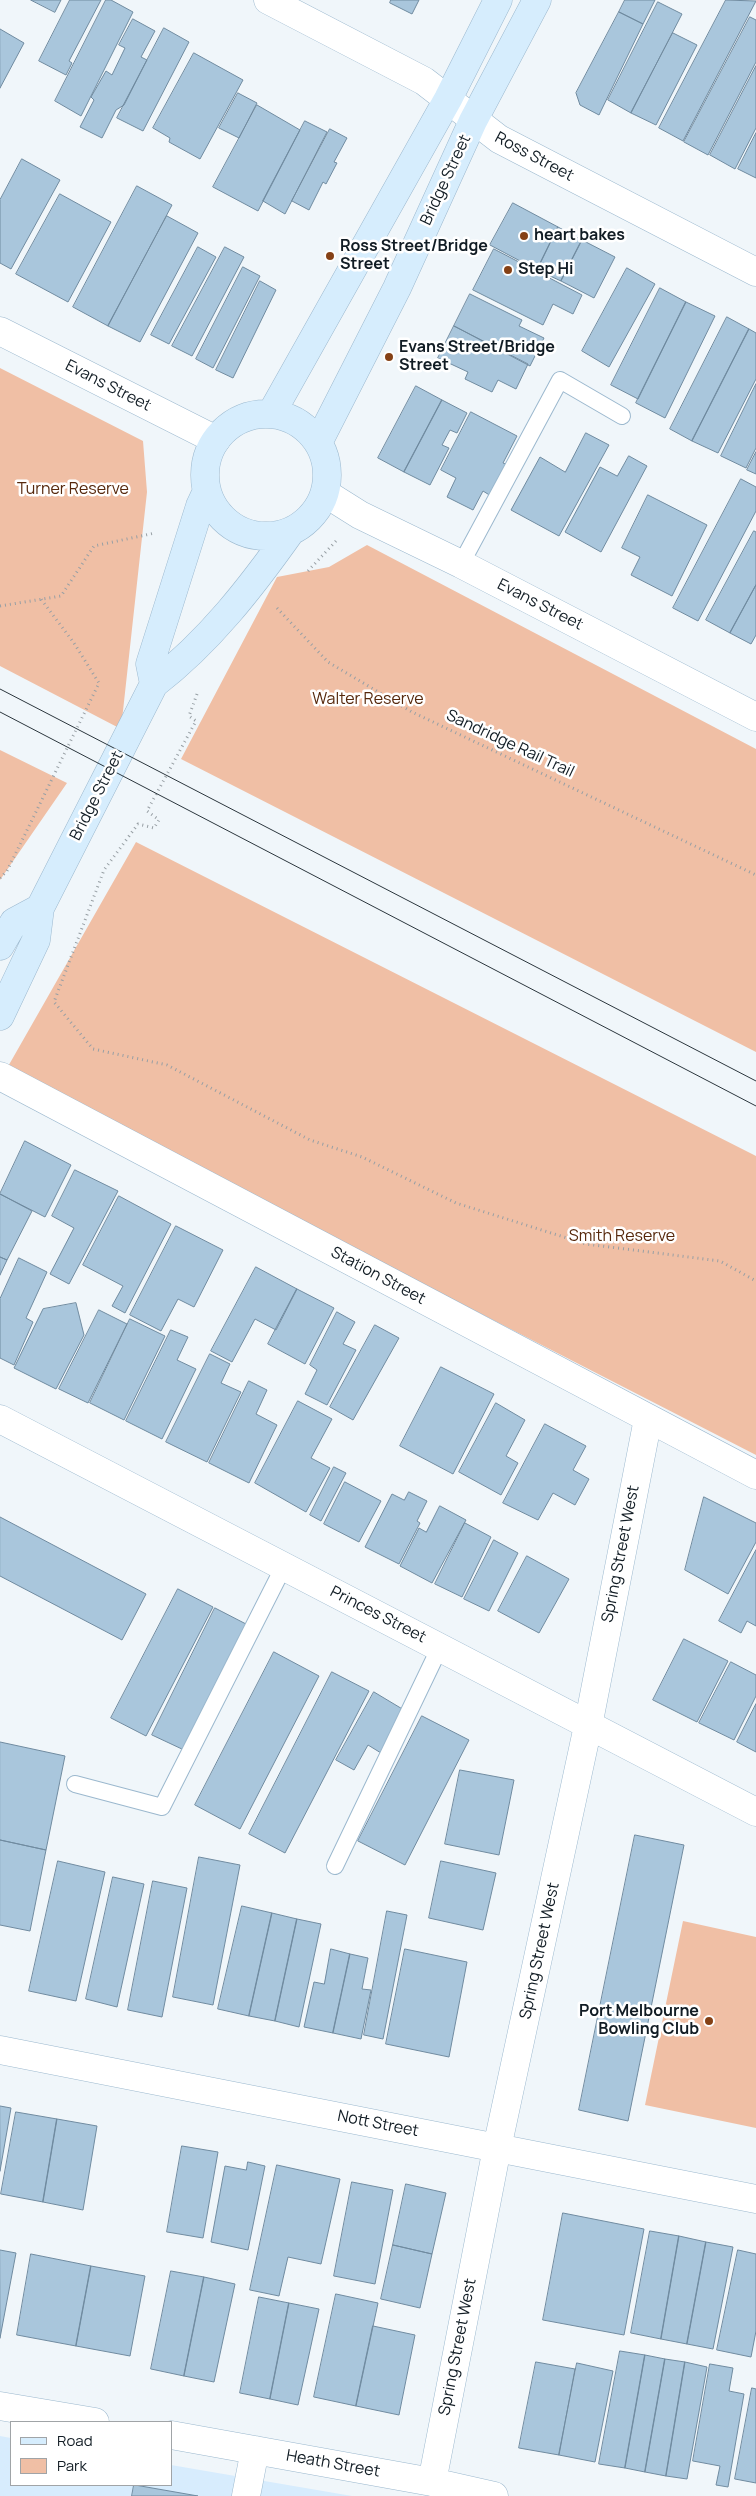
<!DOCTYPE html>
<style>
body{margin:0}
#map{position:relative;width:756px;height:2496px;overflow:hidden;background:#f0f6fa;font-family:Manrope,sans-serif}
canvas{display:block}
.legend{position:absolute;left:10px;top:2421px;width:162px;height:65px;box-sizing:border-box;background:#fff;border:1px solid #a0a4a7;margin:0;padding:6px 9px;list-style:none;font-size:15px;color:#111c24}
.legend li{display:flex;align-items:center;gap:10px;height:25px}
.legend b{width:25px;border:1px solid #a0a4a7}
</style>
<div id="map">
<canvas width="756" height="2496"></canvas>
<ul class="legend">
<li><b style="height:6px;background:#d6edfd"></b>Road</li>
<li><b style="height:14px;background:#f0bfa5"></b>Park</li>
</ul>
</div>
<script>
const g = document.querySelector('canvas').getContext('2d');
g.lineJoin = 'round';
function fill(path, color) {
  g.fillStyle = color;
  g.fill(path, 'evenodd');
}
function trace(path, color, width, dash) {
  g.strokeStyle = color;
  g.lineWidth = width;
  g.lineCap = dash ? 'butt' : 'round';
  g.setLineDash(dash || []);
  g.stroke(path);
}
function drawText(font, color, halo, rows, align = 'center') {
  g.font = font + ' Manrope,sans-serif';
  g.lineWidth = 5;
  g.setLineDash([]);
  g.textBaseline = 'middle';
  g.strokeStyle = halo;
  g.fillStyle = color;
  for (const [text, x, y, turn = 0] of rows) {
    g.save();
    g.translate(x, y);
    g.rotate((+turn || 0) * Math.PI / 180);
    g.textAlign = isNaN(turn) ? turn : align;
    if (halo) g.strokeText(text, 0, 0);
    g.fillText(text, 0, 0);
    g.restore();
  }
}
const built = new Path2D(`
 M 0,2436 L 11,2438 L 11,2485 L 171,2485 L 171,2465 L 352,2496 L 0,2496 Z`);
const green = new Path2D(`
 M 0,368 L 143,441 L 147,492 L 121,729 L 0,666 Z
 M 367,545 L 756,749 L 756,1052 L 181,759 L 277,577 L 329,567 Z
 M 0,750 L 67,783 L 0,880 Z
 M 136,842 L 756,1156 L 756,1455 L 6,1070 Z
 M 683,1921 L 756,1937 L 756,2128 L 645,2105 Z`);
const building = new Path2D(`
 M 31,0 L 61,0 L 55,12 Z
 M 70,0 L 101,0 L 69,61 L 72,63 L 66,75 L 39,61 Z
 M 106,0 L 111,0 L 133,12 L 81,116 L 55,101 Z
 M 391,0 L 419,0 L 412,14 L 390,3 Z
 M 625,0 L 655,0 L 643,24 L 619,12 Z
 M 726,0 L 756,1 L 683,141 L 659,128 Z
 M 658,2 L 682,14 L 631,113 L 608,100 Z
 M 619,12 L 643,24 L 599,115 L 580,105 L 576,93 Z
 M 750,17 L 756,20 L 756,62 L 708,155 L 684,142 Z
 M 133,19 L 155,31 L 141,57 L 147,60 L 124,105 L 116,110 L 102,138 L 80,127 L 94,100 L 91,97 L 106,71 L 112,75 L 125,48 L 119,45 Z
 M 164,28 L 189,42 L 143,131 L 117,118 Z
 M 0,29 L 24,43 L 0,88 Z
 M 673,33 L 697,45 L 656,125 L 631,113 Z
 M 194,53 L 243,80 L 200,159 L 169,142 L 170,138 L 153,128 Z
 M 756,66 L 756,128 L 735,169 L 710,155 Z
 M 238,93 L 257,103 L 239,138 L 219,128 Z
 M 257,105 L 300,130 L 258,211 L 213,187 Z
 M 305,121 L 327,132 L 285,214 L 263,201 Z
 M 330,129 L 347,138 L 334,162 L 337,163 L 326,184 L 323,182 L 309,210 L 292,201 Z
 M 756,133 L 756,178 L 738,169 Z
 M 22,159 L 60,180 L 11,269 L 0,263 L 0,200 Z
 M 137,186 L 172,205 L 108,326 L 73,307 Z
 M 60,194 L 111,222 L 68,302 L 16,274 Z
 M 513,203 L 558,227 L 537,270 L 490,245 Z
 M 167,216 L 198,233 L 140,342 L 108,326 Z
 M 558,227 L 582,240 L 561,281 L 537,270 Z
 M 582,240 L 615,257 L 594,298 L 561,281 Z
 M 198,247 L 216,257 L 169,344 L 151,335 Z
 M 225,247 L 244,257 L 192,356 L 172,346 Z
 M 494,249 L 582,295 L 573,314 L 553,304 L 543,325 L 473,290 Z
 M 243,267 L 260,276 L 213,368 L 196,359 Z
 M 627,268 L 655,284 L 609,367 L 582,351 Z
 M 260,281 L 276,290 L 233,378 L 216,370 Z
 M 660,288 L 686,302 L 638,399 L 611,385 Z
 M 470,294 L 522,320 L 519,326 L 544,338 L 530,366 L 454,326 Z
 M 686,302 L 715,316 L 665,418 L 636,403 Z
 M 727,317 L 749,329 L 692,441 L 670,429 Z
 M 454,326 L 528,364 L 516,389 L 498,380 L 492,392 L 465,379 L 468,372 L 438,358 Z
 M 749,329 L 756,333 L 756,379 L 718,453 L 692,441 Z
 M 756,384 L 756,448 L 746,468 L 721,456 Z
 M 416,386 L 442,400 L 404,472 L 378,458 Z
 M 442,400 L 467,413 L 457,433 L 450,430 L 442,445 L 449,448 L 430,485 L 404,472 Z
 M 471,412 L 517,436 L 503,463 L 508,465 L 491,496 L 483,491 L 473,510 L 447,497 L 456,478 L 441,470 Z
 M 586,433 L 609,445 L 559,536 L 511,510 L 540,457 L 565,472 Z
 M 756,452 L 756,474 L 747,470 Z
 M 629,456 L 647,466 L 601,552 L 565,532 L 600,467 L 617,476 Z
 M 741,479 L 756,487 L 756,511 L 698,621 L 673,608 Z
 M 648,495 L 707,525 L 672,596 L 631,575 L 640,557 L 622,548 Z
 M 754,531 L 756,532 L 756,585 L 730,633 L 706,620 Z
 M 756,585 L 756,635 L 751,644 L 730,633 Z
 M 25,1141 L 71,1165 L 45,1217 L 0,1194 Z
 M 75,1170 L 118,1191 L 69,1284 L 50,1274 L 74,1228 L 52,1216 Z
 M 0,1194 L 32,1211 L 7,1260 L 0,1257 Z
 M 119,1196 L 171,1224 L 125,1313 L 112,1306 L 123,1286 L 83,1265 Z
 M 176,1226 L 223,1250 L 194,1307 L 178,1299 L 161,1331 L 130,1315 Z
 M 0,1257 L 7,1260 L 0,1275 Z
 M 19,1258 L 47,1272 L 26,1318 L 33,1322 L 14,1365 L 0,1358 L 0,1299 Z
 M 256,1267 L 297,1289 L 276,1330 L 255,1319 L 232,1362 L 211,1351 Z
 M 297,1289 L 334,1308 L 305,1364 L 268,1344 Z
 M 76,1303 L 84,1335 L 56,1389 L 14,1368 L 43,1309 Z
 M 99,1310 L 127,1324 L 88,1403 L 59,1389 Z
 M 337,1312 L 355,1322 L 343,1344 L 356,1350 L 327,1405 L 305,1394 L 317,1370 L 310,1365 Z
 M 130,1319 L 165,1336 L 124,1420 L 90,1403 Z
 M 375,1325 L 399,1338 L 353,1420 L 330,1407 Z
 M 171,1330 L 188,1337 L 177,1360 L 196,1369 L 162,1439 L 126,1421 Z
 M 210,1354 L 230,1364 L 221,1383 L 241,1392 L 207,1462 L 166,1442 Z
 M 441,1367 L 494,1394 L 453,1474 L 400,1446 Z
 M 249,1381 L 267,1390 L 256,1414 L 277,1425 L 249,1483 L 209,1463 Z
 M 298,1401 L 332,1419 L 311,1458 L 330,1468 L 306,1512 L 255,1483 Z
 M 496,1403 L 525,1420 L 506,1456 L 518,1463 L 501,1495 L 459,1472 Z
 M 545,1424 L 586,1446 L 573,1470 L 589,1479 L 575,1505 L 553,1493 L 538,1520 L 503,1503 Z
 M 334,1467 L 346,1473 L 321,1521 L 310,1515 Z
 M 345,1482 L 381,1501 L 359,1542 L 324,1524 Z
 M 409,1492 L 427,1501 L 417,1521 L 420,1523 L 399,1564 L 365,1547 L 392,1494 L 404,1500 Z
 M 704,1497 L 756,1523 L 756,1542 L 728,1594 L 685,1570 Z
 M 440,1506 L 466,1520 L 432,1583 L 400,1566 L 419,1528 L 426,1532 Z
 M 0,1517 L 146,1594 L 122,1640 L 0,1576 Z
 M 465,1523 L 491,1537 L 462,1597 L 435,1584 Z
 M 494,1540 L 518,1553 L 489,1611 L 464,1599 Z
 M 756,1550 L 756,1626 L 747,1621 L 741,1633 L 719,1621 Z
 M 527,1556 L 569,1579 L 539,1633 L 498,1611 Z
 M 178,1589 L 213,1607 L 146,1736 L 111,1718 Z
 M 215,1608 L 246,1624 L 184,1750 L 152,1735 Z
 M 684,1639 L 728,1661 L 697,1722 L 653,1700 Z
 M 274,1652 L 319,1676 L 240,1829 L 195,1805 Z
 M 731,1662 L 756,1675 L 756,1696 L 734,1740 L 699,1723 Z
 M 332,1672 L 369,1691 L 285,1853 L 249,1834 Z
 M 374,1692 L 404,1710 L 381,1753 L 368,1745 L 354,1770 L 336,1760 Z
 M 756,1704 L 756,1752 L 737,1742 Z
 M 422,1716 L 469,1740 L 405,1865 L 358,1841 Z
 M 0,1742 L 65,1756 L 46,1850 L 0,1840 Z
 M 460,1770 L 514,1780 L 499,1855 L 445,1844 Z
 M 635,1835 L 684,1845 L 628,2121 L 579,2110 Z
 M 0,1840 L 46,1850 L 30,1931 L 0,1925 Z
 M 199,1857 L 240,1865 L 213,2005 L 173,1997 Z
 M 58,1861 L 105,1872 L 76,2001 L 29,1991 Z
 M 441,1861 L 496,1873 L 483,1930 L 429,1918 Z
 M 113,1877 L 144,1884 L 117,2007 L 86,1999 Z
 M 153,1881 L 187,1888 L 162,2017 L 128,2010 Z
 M 242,1906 L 272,1913 L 249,2016 L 218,2009 Z
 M 387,1911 L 407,1915 L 383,2039 L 364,2035 Z
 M 272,1913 L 297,1919 L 275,2021 L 249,2016 Z
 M 297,1919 L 321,1924 L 299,2027 L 275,2021 Z
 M 331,1949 L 350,1954 L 333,2033 L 304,2027 L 314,1982 L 324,1984 Z
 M 405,1949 L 467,1962 L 449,2057 L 386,2044 Z
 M 350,1954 L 368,1958 L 362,1989 L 371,1990 L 361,2039 L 333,2033 Z
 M 0,2106 L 11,2108 L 0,2171 Z
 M 16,2112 L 57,2119 L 43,2202 L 1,2194 Z
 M 57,2119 L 97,2126 L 83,2210 L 43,2202 Z
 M 182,2146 L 218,2152 L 203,2238 L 167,2232 Z
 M 248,2162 L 265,2166 L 248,2250 L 211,2242 L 225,2166 L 246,2170 Z
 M 277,2165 L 340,2179 L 321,2264 L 288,2257 L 279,2296 L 250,2290 Z
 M 352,2182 L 393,2190 L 375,2284 L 334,2276 Z
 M 406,2184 L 446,2193 L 432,2254 L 393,2245 Z
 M 563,2213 L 644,2229 L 624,2335 L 543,2320 Z
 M 650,2231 L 679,2236 L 661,2339 L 631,2333 Z
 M 679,2236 L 706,2242 L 687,2344 L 661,2339 Z
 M 706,2242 L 733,2247 L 713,2349 L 687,2344 Z
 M 393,2245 L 432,2254 L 420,2308 L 381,2299 Z
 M 0,2250 L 16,2253 L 0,2338 Z
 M 738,2250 L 756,2254 L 756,2331 L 751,2357 L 717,2350 Z
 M 31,2254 L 91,2266 L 76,2346 L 17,2335 Z
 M 91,2266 L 145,2276 L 130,2356 L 76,2346 Z
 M 171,2271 L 204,2277 L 184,2376 L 151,2369 Z
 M 204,2277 L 235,2284 L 214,2382 L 184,2376 Z
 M 336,2294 L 378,2303 L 356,2406 L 314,2397 Z
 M 259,2297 L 289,2303 L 270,2399 L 240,2393 Z
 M 289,2303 L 319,2309 L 298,2405 L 270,2399 Z
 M 373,2326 L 415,2335 L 399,2415 L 356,2406 Z
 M 620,2351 L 645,2355 L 625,2468 L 599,2464 Z
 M 645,2355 L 665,2359 L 645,2472 L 625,2468 Z
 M 665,2359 L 685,2362 L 666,2476 L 645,2472 Z
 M 536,2362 L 575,2369 L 559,2455 L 519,2448 Z
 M 685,2362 L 707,2367 L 687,2479 L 666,2476 Z
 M 577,2363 L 613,2371 L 595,2462 L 559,2455 Z
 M 710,2364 L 733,2368 L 729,2391 L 744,2394 L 728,2487 L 716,2485 L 720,2466 L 693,2461 Z
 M 752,2388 L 756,2389 L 756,2483 L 735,2479 Z
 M 134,2485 L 135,2485 L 198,2496 L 132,2496 Z`);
const path = new Path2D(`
 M 308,571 L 336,541
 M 0,606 L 61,596 L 94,546 L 155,533
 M 277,608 L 328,662 L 412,712 L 756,875
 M 197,694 L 189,716 L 196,721 L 147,811 L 159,820 L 154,828 L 138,824 L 104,870 L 54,1002 L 93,1049 L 167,1065 L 310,1140 L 362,1157 L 456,1203 L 586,1244 L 720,1261 L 756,1281
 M 0,878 L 7,871 L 99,683 L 74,643 L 41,599`);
const lane = new Path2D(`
 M 461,564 L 560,380 L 622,416
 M 75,1784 L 162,1807 L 284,1566
 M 335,1866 L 440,1647`);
const street = new Path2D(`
 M 268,0 L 424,81 L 499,139 L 756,272
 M 0,331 L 216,440
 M 325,493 L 360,515 L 461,564 L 756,717
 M 0,1076 L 756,1475
 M 0,1419 L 756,1812
 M 0,2050 L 756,2199
 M 0,2406 L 95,2422
 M 171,2435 L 432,2482 L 494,2496
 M 432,2482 L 497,2148 L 588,1726 L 648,1419
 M 246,2496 L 255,2450`);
const secondary = new Path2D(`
 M 271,414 L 448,99 L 498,0
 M205 475a61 61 0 1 1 122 0a61 61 0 1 1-122 0Z
 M 318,443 L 397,288 L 473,121 L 537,0
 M 154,684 L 150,664 L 200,506 L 207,491
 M 0,946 L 14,922 L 40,908
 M 0,1016 L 36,940 L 40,908 L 154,684 C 209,642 252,586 291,531`);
const tram = new Path2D(`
 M 0,689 L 756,1081
 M 0,712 L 756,1106`);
const markers = [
 [524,236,5,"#854116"],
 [330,256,5,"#854116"],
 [508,270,5,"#854116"],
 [389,357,5,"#854116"],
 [709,2021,5,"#854116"]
];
const streetNames = [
 ["Ross Street",534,157,28],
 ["Bridge Street",446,180,-65],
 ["Evans Street",108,386,27],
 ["Evans Street",540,605,27],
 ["Sandridge Rail Trail",510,744,25],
 ["Bridge Street",97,796,-63],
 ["Station Street",378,1276,28],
 ["Spring Street West",621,1554,-79],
 ["Princes Street",378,1615,27],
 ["Spring Street West",540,1951,-78],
 ["Nott Street",378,2124,11],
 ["Spring Street West",458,2347,-79],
 ["Heath Street",333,2464,10]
];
const poiNames = [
 ["heart bakes",534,236],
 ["Ross Street/Bridge",340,247],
 ["Street",340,265],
 ["Step Hi",518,270],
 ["Evans Street/Bridge",399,348],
 ["Street",399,366],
 ["Port Melbourne",699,2012,"right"],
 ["Bowling Club",699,2030,"right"]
];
const parkNames = [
 ["Turner Reserve",73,490],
 ["Walter Reserve",368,700],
 ["Smith Reserve",622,1237]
];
fill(built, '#d7ecfd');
fill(green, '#f0bfa5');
fill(building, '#a9c6dc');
trace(building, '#708ba0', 1);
trace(lane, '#9bb8ce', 18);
trace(street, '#9bb8ce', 29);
trace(secondary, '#9bb8ce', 29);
trace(path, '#979fa4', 3, [1, 4]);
trace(lane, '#fff', 16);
trace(street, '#fff', 28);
trace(secondary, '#d6edfd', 28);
trace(tram, '#2b363d', 1);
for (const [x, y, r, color] of markers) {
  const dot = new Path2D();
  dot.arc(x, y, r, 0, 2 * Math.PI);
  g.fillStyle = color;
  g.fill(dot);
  trace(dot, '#fff', 2);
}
drawText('16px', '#111c24', '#fff', streetNames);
drawText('bold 16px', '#111c24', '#fff', poiNames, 'left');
drawText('16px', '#56280c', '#fff', parkNames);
</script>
